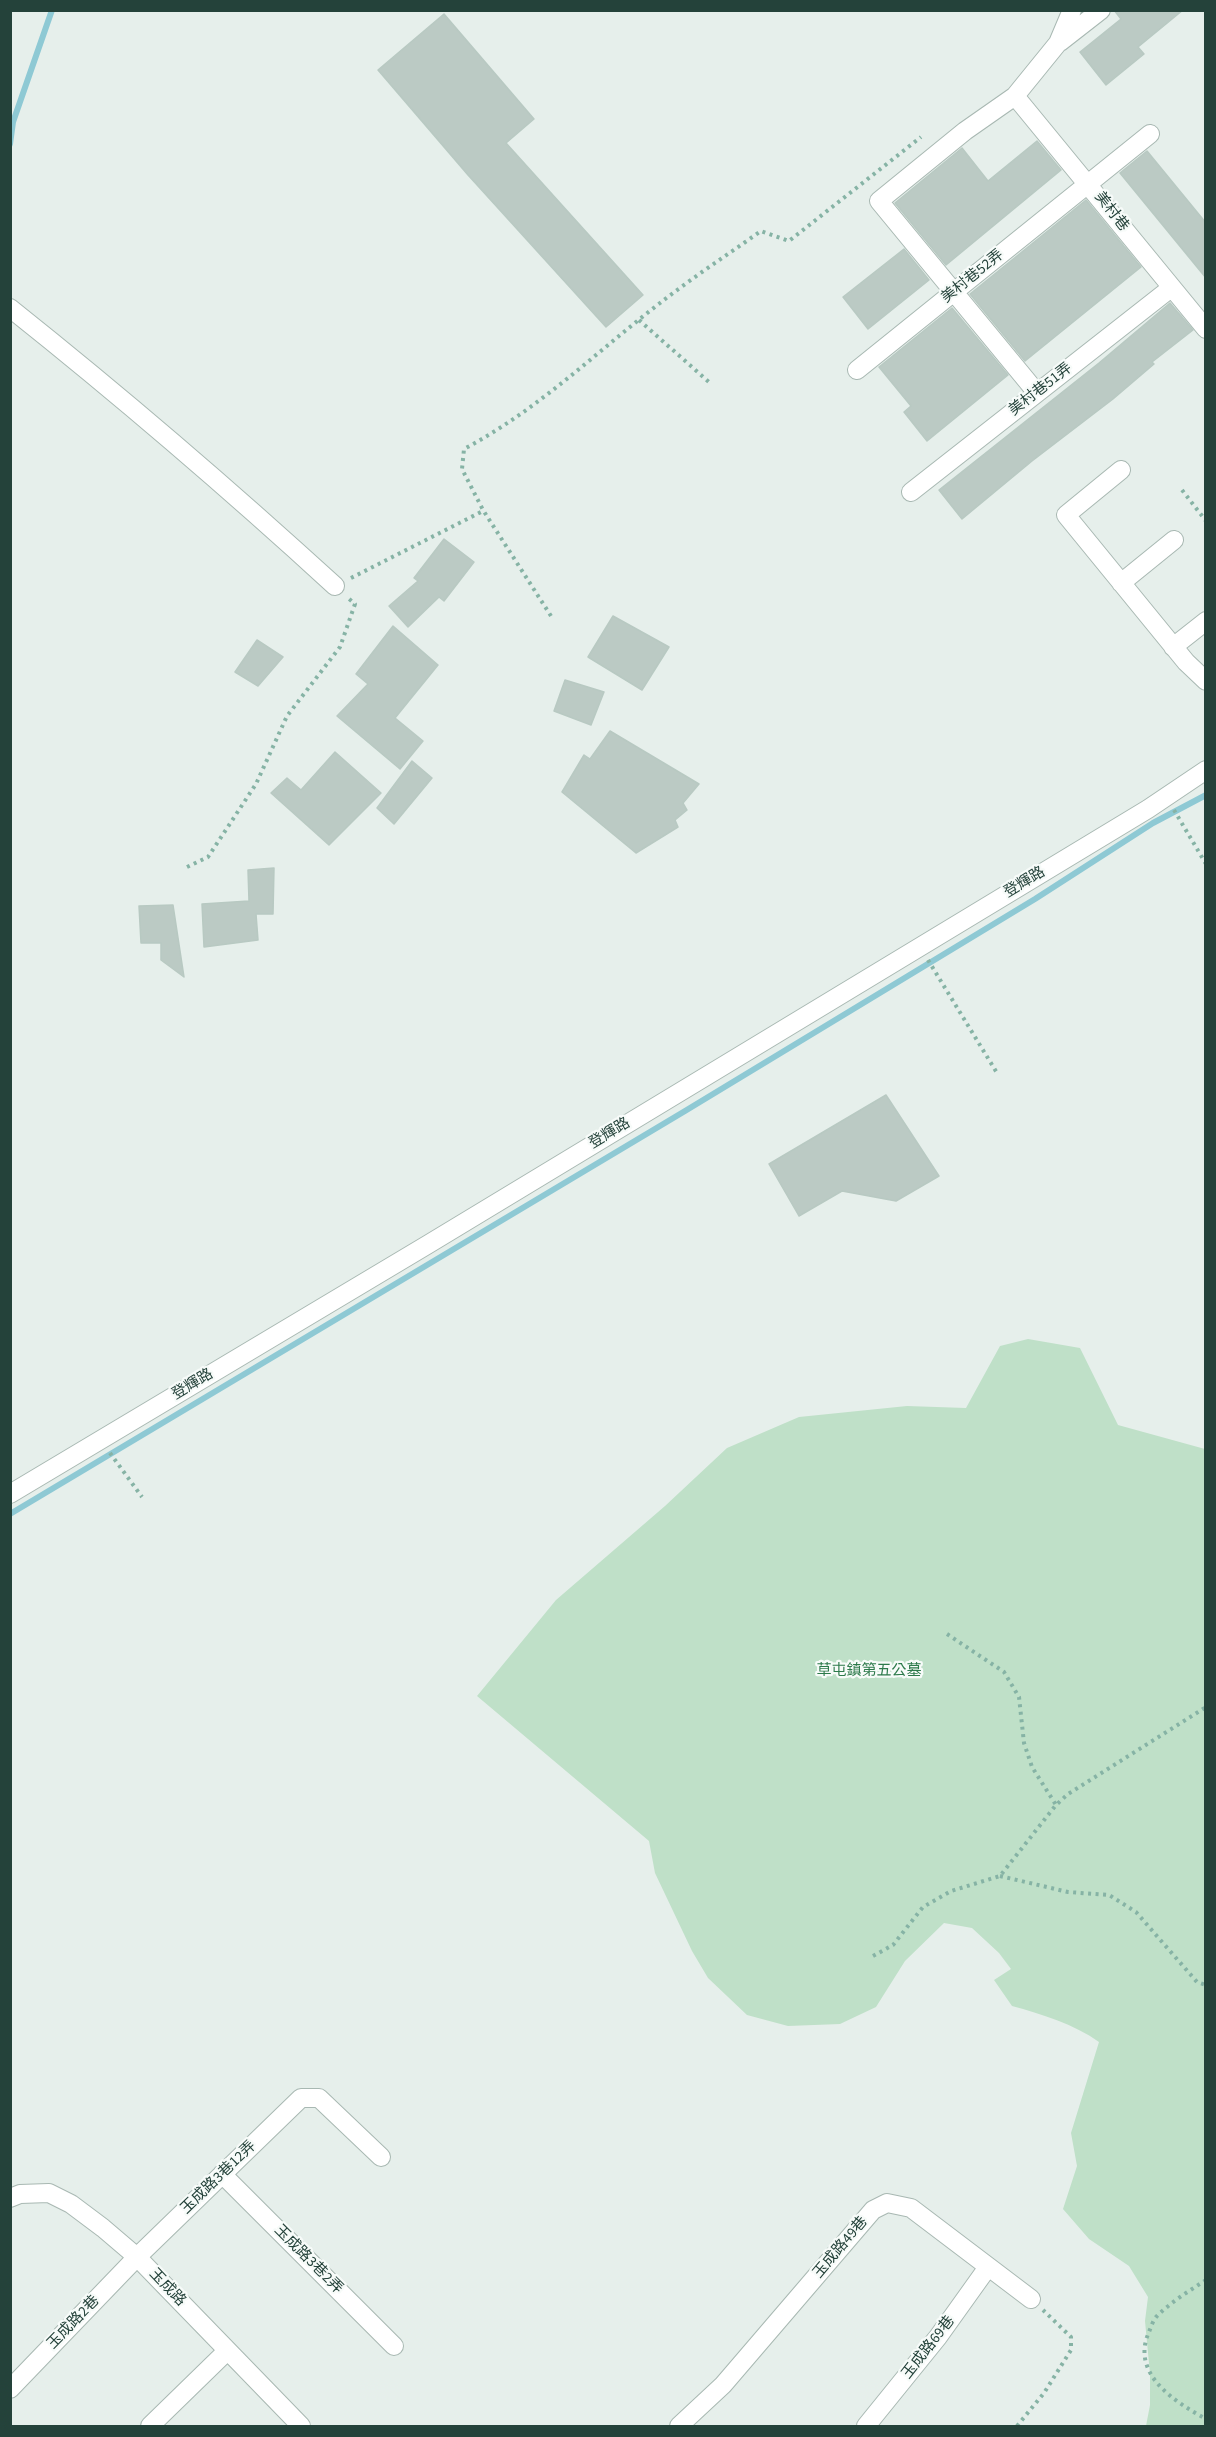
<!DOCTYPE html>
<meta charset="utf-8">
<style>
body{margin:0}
#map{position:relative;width:1216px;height:2437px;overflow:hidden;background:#e6efeb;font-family:"Source Sans 3",sans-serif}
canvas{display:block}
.frame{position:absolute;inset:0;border:12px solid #24423a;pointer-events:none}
</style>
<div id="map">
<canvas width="1216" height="2437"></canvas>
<div class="frame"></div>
</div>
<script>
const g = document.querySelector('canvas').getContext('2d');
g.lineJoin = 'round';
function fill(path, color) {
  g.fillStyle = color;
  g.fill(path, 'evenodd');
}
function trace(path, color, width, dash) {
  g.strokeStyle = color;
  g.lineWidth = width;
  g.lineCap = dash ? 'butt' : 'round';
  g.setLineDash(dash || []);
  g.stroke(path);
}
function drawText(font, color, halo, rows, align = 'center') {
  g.font = font + ' "Source Sans 3","Noto Sans TC",sans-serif';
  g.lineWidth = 4.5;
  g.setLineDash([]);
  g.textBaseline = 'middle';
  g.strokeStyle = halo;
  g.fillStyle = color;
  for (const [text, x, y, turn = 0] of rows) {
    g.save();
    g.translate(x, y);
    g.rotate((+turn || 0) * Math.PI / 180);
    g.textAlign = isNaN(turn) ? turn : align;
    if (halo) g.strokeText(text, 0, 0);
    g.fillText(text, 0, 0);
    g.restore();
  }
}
const green = new Path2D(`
 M 1028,1339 L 1080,1348 L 1118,1425 L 1205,1449 L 1205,2426 L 1146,2426 L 1150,2405 L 1150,2374 L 1145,2321 L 1148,2297 L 1129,2266 L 1089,2239 L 1063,2209 L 1077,2166 L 1071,2133 L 1099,2042 C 1074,2024 1041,2014 1012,2006 L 994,1980 L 1011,1969 L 999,1953 L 972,1928 L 944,1923 L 905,1961 L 876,2007 L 840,2024 L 788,2026 L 747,2015 L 708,1978 L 692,1951 L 655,1873 L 649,1841 L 477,1696 L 556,1600 L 665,1506 L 727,1448 L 799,1417 L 907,1406 L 966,1408 L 1000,1346 Z`);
const stream = new Path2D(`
 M 10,144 L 13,122 L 52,10
 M 10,1514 L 685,1111 L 1035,899 L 1153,823 L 1206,795`);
const building = new Path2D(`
 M 1114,10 L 1183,10 L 1138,47 L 1144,54 L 1106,85 L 1080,52 L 1121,19 Z
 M 444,14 L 534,119 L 506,143 L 643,295 L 606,327 L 468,175 L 378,70 Z
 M 1037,141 L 1061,170 L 946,265 L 895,203 L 962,148 L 988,181 Z
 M 1147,151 L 1206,223 L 1206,278 L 1120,173 Z
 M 1086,200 L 1141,267 L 1025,361 L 970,294 Z
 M 904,249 L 929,280 L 868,329 L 843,297 Z
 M 1170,303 L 1193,330 L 1152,362 L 1154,364 L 1113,399 L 1032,461 L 962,519 L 939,490 L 1099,363 Z
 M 952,308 L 1008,375 L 927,441 L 904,412 L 911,406 L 879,367 Z
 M 444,539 L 474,562 L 444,601 L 439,597 L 408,627 L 389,606 L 418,581 L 414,578 Z
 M 613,616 L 669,647 L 642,690 L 588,657 Z
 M 393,626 L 438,665 L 395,718 L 423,741 L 400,769 L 337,716 L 368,684 L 356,674 Z
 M 257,640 L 283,657 L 258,686 L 235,672 Z
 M 565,680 L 604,692 L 591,725 L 554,711 Z
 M 610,731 L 699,784 L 683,803 L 687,810 L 675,820 L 678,827 L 636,853 L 562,792 L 584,755 L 590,759 Z
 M 335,752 L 381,793 L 329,845 L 271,793 L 287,778 L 301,790 Z
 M 412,761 L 432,778 L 394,824 L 377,808 Z
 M 274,868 L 273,914 L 256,914 L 258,940 L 204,947 L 202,904 L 249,901 L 248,870 Z
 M 173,905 L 184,977 L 161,960 L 161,943 L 141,943 L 139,906 Z
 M 886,1095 L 939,1176 L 896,1201 L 842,1191 L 799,1216 L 769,1164 Z`);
const path = new Path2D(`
 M 639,320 L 710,383
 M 1182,490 L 1206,521
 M 351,578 L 483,511
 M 551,616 L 483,510 L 462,469 L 464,449 C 539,409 594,354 660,303 C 692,278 727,255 761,231 L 789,241 L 921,137
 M 1174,810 L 1206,864
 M 187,867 L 208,857 L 256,784 L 287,716 L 340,647 L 355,604 L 348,598
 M 928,960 L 997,1073
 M 110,1453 L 142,1497
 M 947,1634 L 1004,1672 L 1019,1697 L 1024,1743 L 1032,1767 L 1056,1805
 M 1000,1876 L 1068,1892 L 1109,1895 L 1136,1912 L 1197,1982 L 1206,1985
 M 873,1956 L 893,1945 L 923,1907 L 951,1891 L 1000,1876 L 1056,1805 L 1068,1794 L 1206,1707
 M 1206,2280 C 1189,2291 1171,2302 1157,2316 C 1153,2320 1151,2327 1149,2332 C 1130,2374 1175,2402 1206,2419
 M 1017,2426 L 1044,2393 L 1071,2350 L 1071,2337 L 1043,2310`);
const minor = new Path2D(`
 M 1060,42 L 1101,10
 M 1015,96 L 1206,329
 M 10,308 C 123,398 229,489 335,586
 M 857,370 L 1150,134
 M 1037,393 L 879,201 L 965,131 L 1015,96 L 1058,43 L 1072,10
 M 1121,470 L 1066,515 L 1186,662 L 1206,681
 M 911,492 L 1171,288
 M 1121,583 L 1174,540
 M 1173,647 L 1206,621
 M 10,1494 L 427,1245 L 1148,809 L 1206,770
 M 222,2174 L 394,2346
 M 10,2198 L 20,2194 L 49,2193 L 71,2204 L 103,2228 L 137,2257 L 301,2426
 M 10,2389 L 137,2257 L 301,2098 L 319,2098 L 381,2157
 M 150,2426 L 227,2351
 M 679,2426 L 723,2385 L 873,2210 L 887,2203 L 911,2208 L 1031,2299
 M 866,2426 L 938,2337 L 988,2267`);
const streetNames = [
 ["美村巷",1111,212,52],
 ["美村巷52弄",973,277,-39],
 ["美村巷51弄",1041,390,-38],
 ["登輝路",1025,883,-31],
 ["登輝路",610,1134,-31],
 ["登輝路",193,1385,-31],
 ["玉成路3巷12弄",219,2178,-44],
 ["玉成路49巷",841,2248,-50],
 ["玉成路3巷2弄",308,2260,45],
 ["玉成路",167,2288,46],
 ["玉成路2巷",74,2323,-46],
 ["玉成路69巷",929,2348,-52]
];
const parkNames = [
 ["草屯鎮第五公墓",869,1672]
];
fill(green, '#bfe0c8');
trace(stream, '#8ec9d4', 6);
fill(building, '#bbcac4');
trace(building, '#b8c9c2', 1.5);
trace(minor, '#a8b8b2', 20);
trace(path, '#86b3a5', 4, [3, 4.5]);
trace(minor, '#fff', 18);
drawText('15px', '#24423a', '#f7fbf9', streetNames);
drawText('15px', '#2d7a4b', '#f7fbf9', parkNames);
</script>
